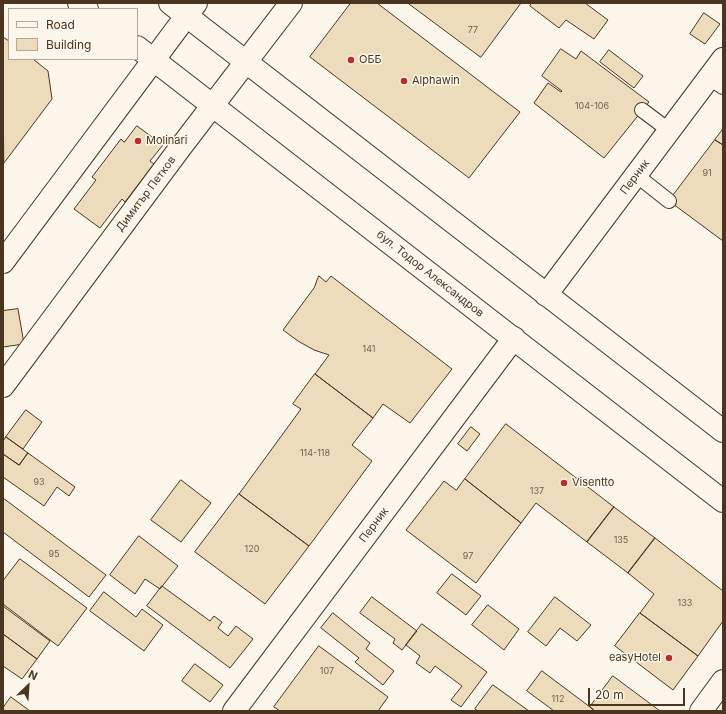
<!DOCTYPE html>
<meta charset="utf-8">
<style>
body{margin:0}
#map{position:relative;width:726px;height:714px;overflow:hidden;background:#fbf6e9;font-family:Inter,sans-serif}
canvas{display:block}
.frame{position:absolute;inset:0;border:4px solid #4a3520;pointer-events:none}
.legend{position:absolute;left:8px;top:8px;width:130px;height:52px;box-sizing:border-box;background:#fbf6e9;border:1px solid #b4a999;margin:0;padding:5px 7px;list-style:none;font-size:12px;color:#4a3520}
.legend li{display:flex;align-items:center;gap:8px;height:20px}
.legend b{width:20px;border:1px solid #b4a999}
.north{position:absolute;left:8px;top:666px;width:40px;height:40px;-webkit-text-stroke:3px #fbf6e9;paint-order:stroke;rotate:25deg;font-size:11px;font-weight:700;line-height:16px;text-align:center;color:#4a3520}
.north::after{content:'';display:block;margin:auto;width:14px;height:18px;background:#4a3520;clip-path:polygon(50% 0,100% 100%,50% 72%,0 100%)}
.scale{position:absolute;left:588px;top:688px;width:97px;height:18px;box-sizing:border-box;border:2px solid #4a3520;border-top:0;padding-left:5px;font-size:12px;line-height:14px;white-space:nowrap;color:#4a3520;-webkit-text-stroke:3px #fbf6e9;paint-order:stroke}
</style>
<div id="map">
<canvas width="726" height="714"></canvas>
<div class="frame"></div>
<ul class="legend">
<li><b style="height:5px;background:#fbf6e9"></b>Road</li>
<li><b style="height:11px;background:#ecdcbc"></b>Building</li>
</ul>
<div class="north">N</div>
<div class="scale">20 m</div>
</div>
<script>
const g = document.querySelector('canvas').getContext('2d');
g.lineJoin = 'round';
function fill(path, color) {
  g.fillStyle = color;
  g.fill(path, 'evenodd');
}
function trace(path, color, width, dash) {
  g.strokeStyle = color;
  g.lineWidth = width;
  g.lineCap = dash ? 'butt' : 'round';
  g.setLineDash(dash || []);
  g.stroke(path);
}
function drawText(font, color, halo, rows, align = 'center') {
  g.font = font + ' Inter,sans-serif';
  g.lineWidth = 3;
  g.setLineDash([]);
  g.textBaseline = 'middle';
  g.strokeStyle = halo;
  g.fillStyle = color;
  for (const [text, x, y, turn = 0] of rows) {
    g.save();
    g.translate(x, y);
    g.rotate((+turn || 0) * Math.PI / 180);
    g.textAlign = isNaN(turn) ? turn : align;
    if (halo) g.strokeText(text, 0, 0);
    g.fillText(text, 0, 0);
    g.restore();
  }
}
const building = new Path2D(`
 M 351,3 L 377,3 L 520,112 L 469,178 L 310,57 Z
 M 408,3 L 521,3 L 481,57 Z
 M 532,3 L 585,3 L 608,20 L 594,39 L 566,20 L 559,28 L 530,6 Z
 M 704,13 L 720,24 L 705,44 L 690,34 Z
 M 3,37 L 9,41 L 9,59 L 33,59 L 48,71 L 52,99 L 4,163 Z
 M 561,49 L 576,59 L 581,51 L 649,102 L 604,158 L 534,103 L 548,83 L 561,92 L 562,91 L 542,76 Z
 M 609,50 L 643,76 L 634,88 L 600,62 Z
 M 137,126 L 163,145 L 150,161 L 154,164 L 125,202 L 122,199 L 100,228 L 74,209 L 96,180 L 92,177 L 121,139 L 124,142 Z
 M 723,129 L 723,145 L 715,140 Z
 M 715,140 L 723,145 L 723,241 L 669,201 Z
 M 319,276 L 326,282 L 331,276 L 452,369 L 410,423 L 383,404 L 373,418 L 315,374 L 329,355 L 314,350 L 298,341 L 283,330 L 314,288 Z
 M 18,309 L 24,344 L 3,347 L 3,311 Z
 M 315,374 L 373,418 L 352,445 L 372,461 L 309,546 L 239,494 L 301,409 L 293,404 Z
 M 26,410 L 42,422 L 23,449 L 6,437 Z
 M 506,424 L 614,507 L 587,542 L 536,503 L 521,523 L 465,479 Z
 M 471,427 L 480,434 L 467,451 L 458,444 Z
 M 6,437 L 28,453 L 19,465 L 3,454 L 3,442 Z
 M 28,453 L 75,487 L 69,496 L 57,487 L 44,506 L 3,477 L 3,454 L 19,465 Z
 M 465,479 L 521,523 L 476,583 L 406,530 L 444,481 L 456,490 Z
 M 181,480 L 211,503 L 181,542 L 151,520 Z
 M 239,494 L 309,546 L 265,604 L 195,552 Z
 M 3,498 L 106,575 L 89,597 L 3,532 Z
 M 614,507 L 655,538 L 628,573 L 587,542 Z
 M 139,536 L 178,566 L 160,589 L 145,579 L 135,594 L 110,575 Z
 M 655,538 L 723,591 L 723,621 L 698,656 L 640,613 L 654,594 L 628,573 Z
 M 20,559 L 87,608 L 58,646 L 3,604 L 3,581 Z
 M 452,574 L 481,596 L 466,615 L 437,593 Z
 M 162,586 L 210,621 L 214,616 L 222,622 L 218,628 L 228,636 L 236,626 L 253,639 L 230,668 L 147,606 Z
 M 104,592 L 136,617 L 142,609 L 163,625 L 144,651 L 90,611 Z
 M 372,597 L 417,631 L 402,650 L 393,643 L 395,639 L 360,613 Z
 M 555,597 L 591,625 L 577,641 L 560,628 L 546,646 L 528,632 Z
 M 488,605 L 519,629 L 504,650 L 472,625 Z
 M 3,606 L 50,641 L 37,659 L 3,634 Z
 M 333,613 L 370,643 L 366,649 L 394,671 L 383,685 L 355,662 L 359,658 L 321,628 Z
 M 640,613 L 698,656 L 673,690 L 615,646 Z
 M 422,624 L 487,672 L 461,707 L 451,700 L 462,686 L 435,666 L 430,673 L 416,663 L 420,656 L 406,645 Z
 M 3,634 L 37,659 L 22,679 L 3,666 Z
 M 319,646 L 388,697 L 378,711 L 280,711 L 274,707 Z
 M 195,664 L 223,685 L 210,702 L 182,681 Z
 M 542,671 L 590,707 L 595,711 L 554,711 L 527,691 Z
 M 613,676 L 660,711 L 595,711 L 590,707 Z
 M 493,685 L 529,711 L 478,711 L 475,709 Z
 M 11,697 L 30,711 L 3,711 L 3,708 Z`);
const service = new Path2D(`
 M 709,78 L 723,87
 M 642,110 L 670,131
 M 636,175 L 669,201`);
const minor = new Path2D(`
 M 3,262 L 196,3
 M 546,295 L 723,59
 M 3,386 L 180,148 L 291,3
 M 234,711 L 514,338
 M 701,711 L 723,681`);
const primary = new Path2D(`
 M 79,3 L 87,9
 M 170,3 L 723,431
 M 137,47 L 723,501`);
const markers = [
 [351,60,4,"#c62828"],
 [404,81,4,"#c62828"],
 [138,141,4,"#c62828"],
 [564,483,4,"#c62828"],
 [669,658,4,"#c62828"]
];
const numberNames = [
 ["77",473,30],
 ["104-106",592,106],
 ["91",707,173],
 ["141",369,349],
 ["114-118",315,453],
 ["93",39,482],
 ["137",537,491],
 ["135",621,540],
 ["120",252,549],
 ["95",54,554],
 ["97",468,556],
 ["133",685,603],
 ["107",327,671],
 ["112",558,699]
];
const poiNames = [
 ["ОББ",359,60],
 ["Alphawin",412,81],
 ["Molinari",146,141],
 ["Visentto",572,483],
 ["easyHotel",661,658,"right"]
];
const streetNames = [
 ["Перник",635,177,-53],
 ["Димитър Петков",146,194,-53],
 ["бул. Тодор Александров",430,274,38],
 ["Перник",374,525,-53]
];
fill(building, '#ecdcbc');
trace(building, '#4a3520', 1);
trace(service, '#4a3520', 16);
trace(minor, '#4a3520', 24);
trace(primary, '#4a3520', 24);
trace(service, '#fbf6e9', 14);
trace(minor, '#fbf6e9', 22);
trace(primary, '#fbf6e9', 22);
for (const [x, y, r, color] of markers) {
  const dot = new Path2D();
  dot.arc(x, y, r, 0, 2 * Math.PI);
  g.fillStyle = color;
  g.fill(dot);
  trace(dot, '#fbf6e9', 1.5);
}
drawText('9px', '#725f47', null, numberNames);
drawText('11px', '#4a3520', '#fbf6e9', poiNames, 'left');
drawText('11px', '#4a3520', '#fbf6e9', streetNames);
</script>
